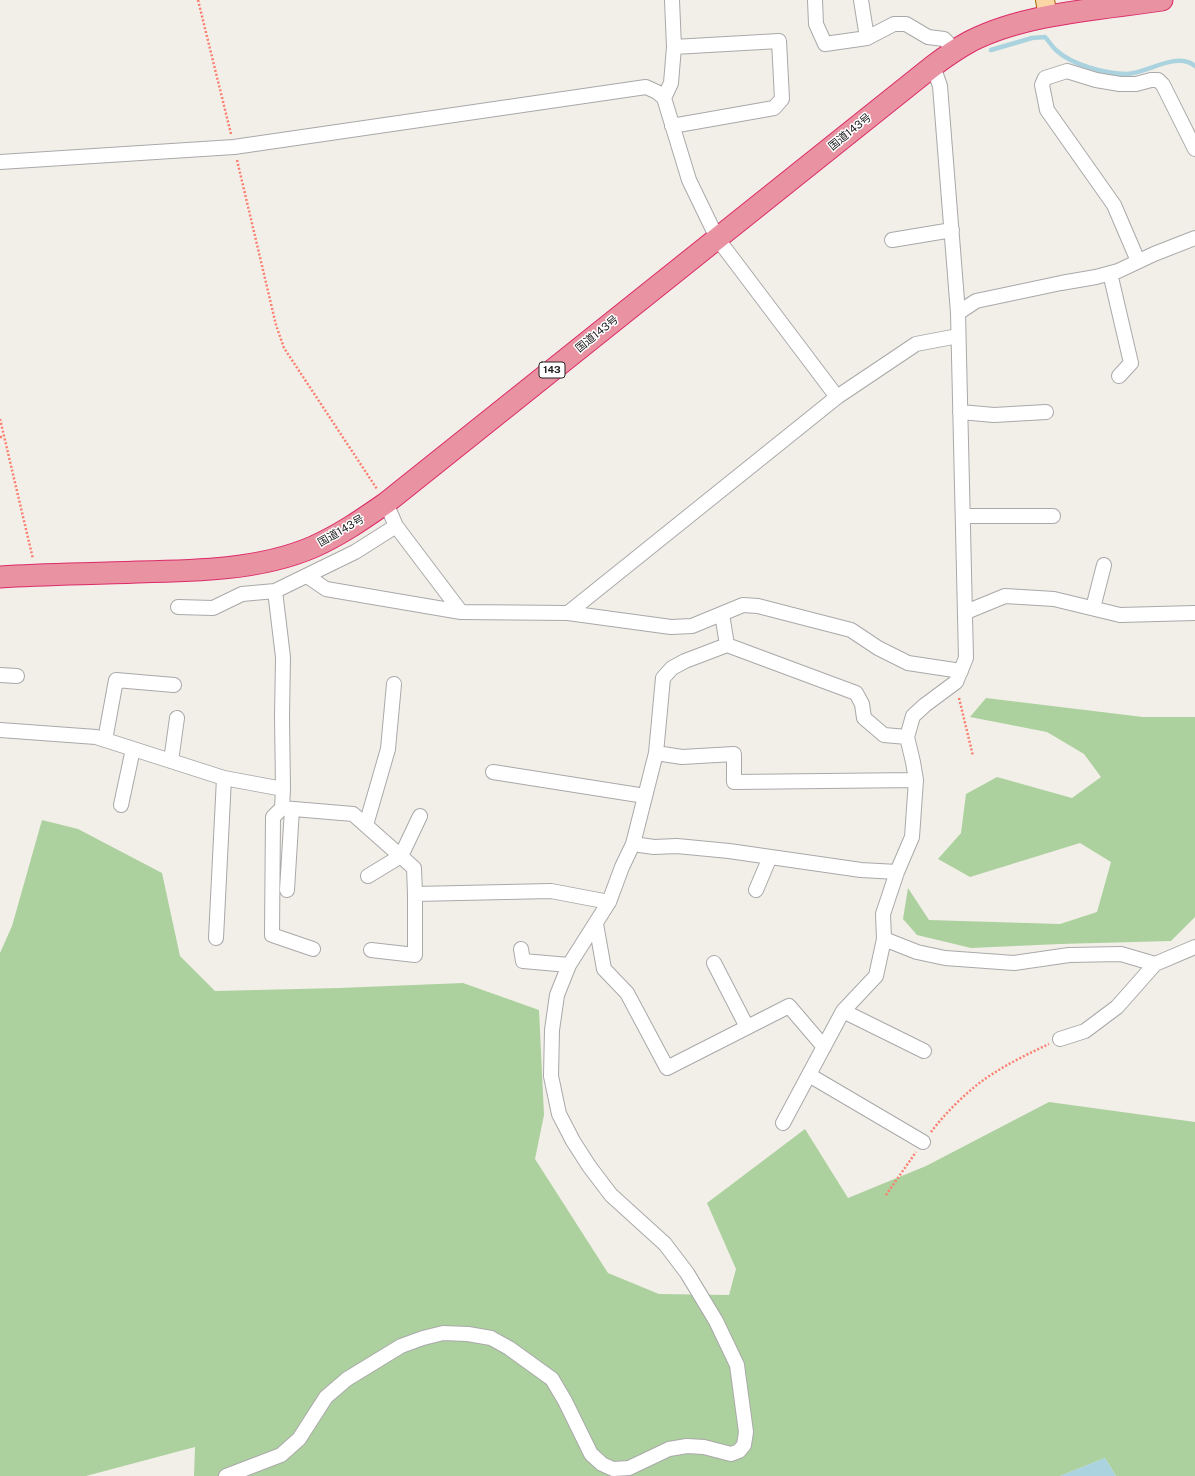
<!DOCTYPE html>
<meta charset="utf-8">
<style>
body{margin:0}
canvas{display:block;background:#f2efe9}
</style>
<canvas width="1195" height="1476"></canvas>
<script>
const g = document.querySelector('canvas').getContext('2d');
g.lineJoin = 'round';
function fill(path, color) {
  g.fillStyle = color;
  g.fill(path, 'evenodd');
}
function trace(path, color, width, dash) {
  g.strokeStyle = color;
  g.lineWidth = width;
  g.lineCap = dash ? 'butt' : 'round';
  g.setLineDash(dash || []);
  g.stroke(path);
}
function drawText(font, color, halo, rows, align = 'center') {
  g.font = font + ' "Public Sans","Noto Sans JP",sans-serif';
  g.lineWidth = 3;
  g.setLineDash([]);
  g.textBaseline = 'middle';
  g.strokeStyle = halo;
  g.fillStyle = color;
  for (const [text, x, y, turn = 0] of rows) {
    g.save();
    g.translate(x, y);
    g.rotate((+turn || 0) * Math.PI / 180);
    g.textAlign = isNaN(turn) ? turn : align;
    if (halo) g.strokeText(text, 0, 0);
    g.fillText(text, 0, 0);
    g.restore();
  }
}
const forest = new Path2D(`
 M 986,698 L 1143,717 L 1195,717 L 1195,917 L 1171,941 L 1060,944 L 971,948 L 917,935 L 903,919 L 908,888 L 929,920 L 1060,924 L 1097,912 L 1111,862 L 1080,843 L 970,877 L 938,859 L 961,833 L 966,794 L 997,777 L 1072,798 L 1101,777 L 1084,754 L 1047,732 L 970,717 Z
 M 42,820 L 78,829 L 162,873 L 180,956 L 215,991 L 339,988 L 463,983 L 539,1010 L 544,1115 L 535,1159 L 608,1273 L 659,1294 L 729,1295 L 736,1269 L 707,1203 L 805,1129 L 848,1198 L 926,1166 L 1049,1102 L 1195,1122 L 1195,1476 L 1116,1476 L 1105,1458 L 1060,1476 L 194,1476 L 195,1447 L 86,1476 L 0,1476 L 0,953 L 12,926 Z`);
const water = new Path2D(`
 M 1105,1458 L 1116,1476 L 1060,1476 Z`);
const stream = new Path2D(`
 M 991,50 L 1032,38 L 1045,37 C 1049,41 1052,47 1057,51 C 1073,65 1105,74 1127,74 C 1147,73 1177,51 1195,66`);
const path = new Path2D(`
 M 198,0 L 231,134
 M 237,160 L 276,325 L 284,348 L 377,489
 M 0,419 L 33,559
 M 0,437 L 4,437
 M 959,698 L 973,756
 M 931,1132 C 946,1112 972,1086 994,1073 C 1011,1062 1030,1053 1049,1044
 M 886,1195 L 916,1152`);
const minor = new Path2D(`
 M 815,0 L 816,24 L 825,44 L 867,38 L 894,24 L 906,24 L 928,37 L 944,39 L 955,50
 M 861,0 L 867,38
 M 664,98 L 671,83 L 674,47 L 672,0
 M 672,126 L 774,108 L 782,99 L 779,41 L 674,47
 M 0,162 L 234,147 L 646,87 L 657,92 L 664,98 L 689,180 L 717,238 L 837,397
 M 892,240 L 952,230
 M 1138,261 L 1114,205 L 1047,110 L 1042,85 L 1045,78 L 1067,71 L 1096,80 L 1120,84 L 1136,84 L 1151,80 L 1158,80 L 1163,85 L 1195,149
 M 1110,273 L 1131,363 L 1119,376
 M 958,313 L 976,301 L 1061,283 L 1096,277 L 1118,271 L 1154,254 L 1195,238
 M 960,412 L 994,415 L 1046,412
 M 386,503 L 396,526 L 461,612 L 568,613 L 837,397 L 916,344 L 958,336
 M 964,516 L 1053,516
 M 307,576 L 326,589 L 461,612
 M 275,591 L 283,657 L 282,716 L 283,789 L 282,808 L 353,814 L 414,868 L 415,894 L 551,891 L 609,902
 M 178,607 L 213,608 L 242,594 L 275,591 L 355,552 L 396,526
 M 1093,608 L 1104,565
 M 966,612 L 1005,596 L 1054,599 L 1120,615 L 1195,613
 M 568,613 L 671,627 L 692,626 L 743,605 L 758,606 L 851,630 L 878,648 L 908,663 L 961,671
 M 722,614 L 727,645
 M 0,675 L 17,676
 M 0,730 L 96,737 L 224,778 L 283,789
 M 105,740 L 116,680 L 174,685
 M 656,753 L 682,757 L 734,754 L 734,782 L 916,780
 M 171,761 L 177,718
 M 493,772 L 645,796
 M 121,805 L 133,749
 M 282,808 L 273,817 L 272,935 L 313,949
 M 366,825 L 388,749 L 394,684
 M 633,844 L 656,753 L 663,678 L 672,668 L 685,661 L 727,645 L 856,693 L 862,704 L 864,718 L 884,735 L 907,737
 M 368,876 L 401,856 L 420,816
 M 287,890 L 292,809
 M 756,890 L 770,857
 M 596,924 L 604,969 L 627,993 L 667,1068 L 789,1006 L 824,1047
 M 216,938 L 224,778
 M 884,939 L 917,952 L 945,958 L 1014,963 L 1069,955 L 1121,954 L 1155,964
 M 521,949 L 523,961 L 569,965
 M 371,950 L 415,955 L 415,894
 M 714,963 L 747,1027
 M 843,1011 L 924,1051
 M 1060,1039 L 1085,1031 L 1117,1007 L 1155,964 L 1195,947
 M 809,1075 L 923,1142
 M 783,1123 L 843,1011 L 876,976 L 884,939 L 883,914 L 897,872 L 912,837 L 916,780 L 913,762 L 907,737 L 913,716 L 925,705 L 956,682 L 966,658 L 958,313 L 940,86 L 933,66
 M 226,1476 L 281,1455 L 299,1439 L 326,1397 L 347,1379 L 401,1346 L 423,1338 L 443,1333 L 468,1334 L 491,1338 L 509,1348 L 552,1379 L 565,1401 L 591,1454 L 602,1464 L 613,1469 L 629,1468 L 669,1449 L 687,1446 L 704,1447 L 731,1454 L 739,1451 L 744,1445 L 746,1432 L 737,1365 L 716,1321 L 687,1273 L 665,1244 L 611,1195 L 589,1166 L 573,1141 L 559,1114 L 551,1076 L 552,1030 L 557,995 L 569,965 L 609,902 L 622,867 L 633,844 L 654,847 L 677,846 L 729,851 L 861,870 L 897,872`);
const major = new Path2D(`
 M 1045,0 L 1048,17`);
const highway = new Path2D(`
 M 0,577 C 46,574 91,574 137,572 C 194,571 260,570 313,547 C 340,535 363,519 386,503 L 933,66 C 945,57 958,48 971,41 C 1026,13 1102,9 1162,0`);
const shields = [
 [552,370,26]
];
const shieldNames = [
 ["143",552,370]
];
const streetNames = [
 ["国道143号",850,132,-39],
 ["国道143号",597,334,-39],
 ["国道143号",341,531,-30]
];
fill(forest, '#add19e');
fill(water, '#aad3df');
trace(stream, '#aad3df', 4.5);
trace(minor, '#a9a9a9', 16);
trace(major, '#a06b00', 20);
trace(highway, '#dc2a67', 23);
trace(path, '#fa8072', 2.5, [2, 2]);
trace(minor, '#fff', 14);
trace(major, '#fcd6a4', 18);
trace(highway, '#e892a2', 21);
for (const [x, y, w] of shields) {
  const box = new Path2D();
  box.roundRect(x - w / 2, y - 8, w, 16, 3);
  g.fillStyle = '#fff';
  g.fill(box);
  trace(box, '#222', 1);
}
drawText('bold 10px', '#222', null, shieldNames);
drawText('11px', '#222', '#fff', streetNames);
</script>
